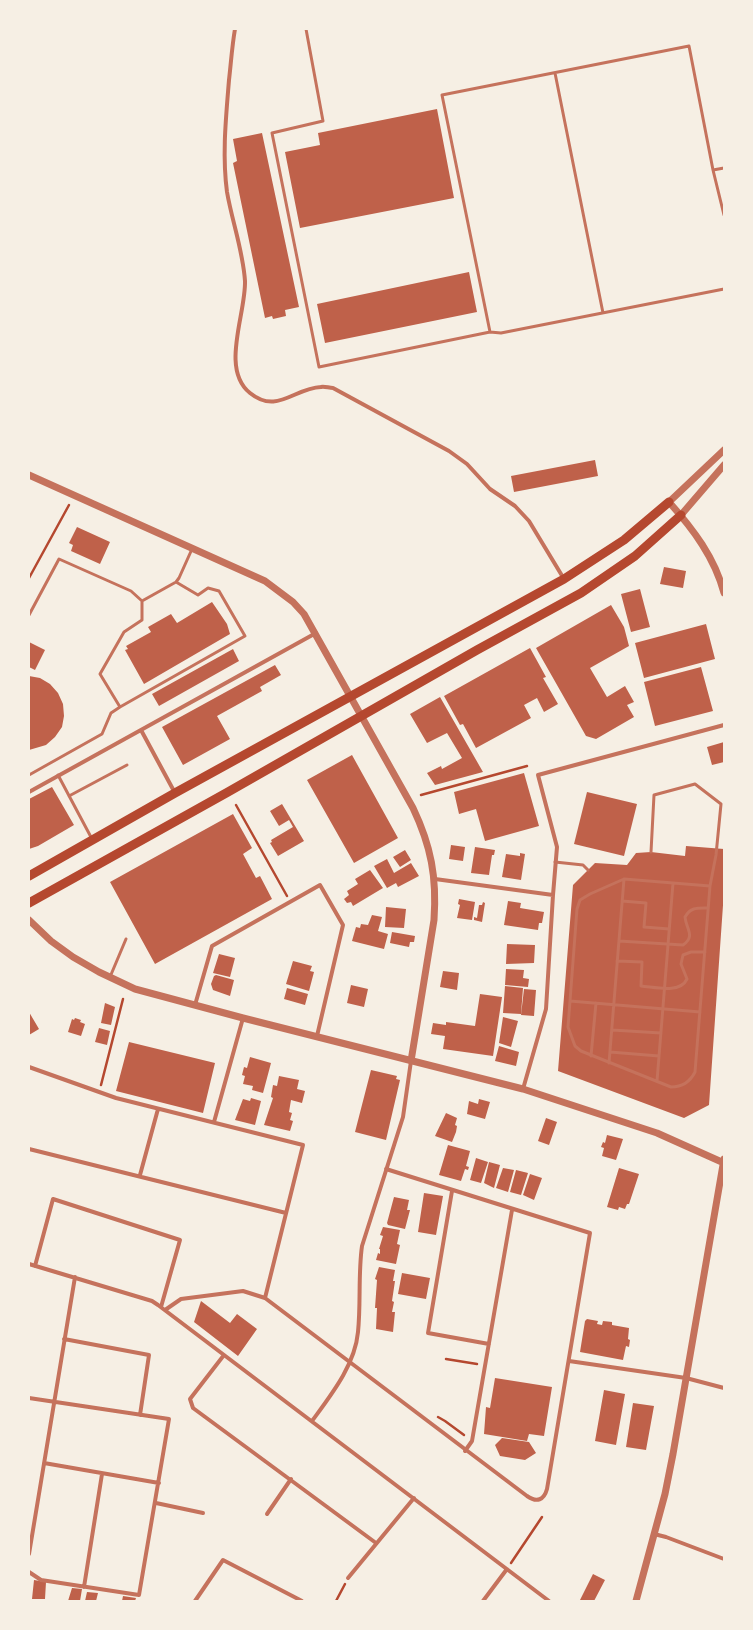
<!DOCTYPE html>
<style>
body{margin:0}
#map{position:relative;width:753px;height:1630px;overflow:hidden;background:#f6efe4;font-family:Montserrat,sans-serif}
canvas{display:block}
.frame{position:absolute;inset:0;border:30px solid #f6efe4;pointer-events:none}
</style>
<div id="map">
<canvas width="753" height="1630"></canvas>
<div class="frame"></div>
</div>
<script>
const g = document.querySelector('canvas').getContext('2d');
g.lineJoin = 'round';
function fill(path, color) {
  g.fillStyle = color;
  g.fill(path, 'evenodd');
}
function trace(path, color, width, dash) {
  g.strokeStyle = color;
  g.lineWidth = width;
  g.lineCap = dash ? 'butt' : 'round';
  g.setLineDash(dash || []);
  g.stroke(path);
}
const building = new Path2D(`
 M 437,109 L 454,198 L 300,228 L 285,152 L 320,145 L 318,133 Z
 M 262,133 L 299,307 L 285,310 L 286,316 L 273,319 L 272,316 L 265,318 L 233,163 L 237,161 L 233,139 Z
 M 469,272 L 477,312 L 325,343 L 317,304 Z
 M 595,460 L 598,476 L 514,492 L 511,476 Z
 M 77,527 L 110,542 L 100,564 L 71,551 L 73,545 L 69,543 Z
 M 664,567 L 686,571 L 683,588 L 660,584 Z
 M 640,589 L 650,627 L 631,632 L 621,594 Z
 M 212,602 L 227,624 L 230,634 L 144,684 L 125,650 L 128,649 L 126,646 L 151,632 L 148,627 L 171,614 L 177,623 Z
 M 611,605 L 624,627 L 629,646 L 590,668 L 607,697 L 625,686 L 634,702 L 627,705 L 634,717 L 596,739 L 586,736 L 536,648 Z
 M 706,624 L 715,659 L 644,678 L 635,643 Z
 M 29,642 L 45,650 L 35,670 L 29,667 Z
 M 530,648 L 546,677 L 543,678 L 558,704 L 544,712 L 537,698 L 524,705 L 531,718 L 476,748 L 463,724 L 460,725 L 444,696 Z
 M 233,649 L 239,661 L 159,706 L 152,694 Z
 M 275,665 L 281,675 L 260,687 L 262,691 L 217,716 L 230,739 L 183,765 L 162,727 Z
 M 701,667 L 713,711 L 655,726 L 644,682 Z
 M 29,676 L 40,678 L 50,684 L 58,693 L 63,704 L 64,716 L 62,727 L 55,737 L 46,745 L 29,750 Z
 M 440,697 L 483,772 L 435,785 L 427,773 L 441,766 L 442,769 L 462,758 L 447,733 L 427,743 L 410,714 Z
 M 724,742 L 724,762 L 712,765 L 707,747 Z
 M 352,755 L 398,838 L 354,863 L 307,780 Z
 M 524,773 L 539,826 L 485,841 L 476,809 L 459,814 L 454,792 Z
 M 52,787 L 74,825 L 38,846 L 29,849 L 29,799 Z
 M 587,792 L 637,804 L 624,856 L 574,844 Z
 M 282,804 L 304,841 L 278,856 L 270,843 L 272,842 L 271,840 L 293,827 L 289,820 L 279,826 L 270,811 Z
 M 233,814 L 252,848 L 243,854 L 256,878 L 260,876 L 272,899 L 155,964 L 110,882 Z
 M 451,845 L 465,847 L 463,861 L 449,859 Z
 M 686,846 L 724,849 L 724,891 L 709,1105 L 684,1118 L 558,1071 L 573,885 L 595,863 L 627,865 L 636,853 L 651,852 L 685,856 Z
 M 475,847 L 495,850 L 494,855 L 492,855 L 489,875 L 471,873 Z
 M 405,850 L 411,860 L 400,867 L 393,857 Z
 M 520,853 L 525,854 L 521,880 L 502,877 L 506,854 L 520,856 Z
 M 387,859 L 394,873 L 411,863 L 419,876 L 398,887 L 396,883 L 387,888 L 374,866 Z
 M 370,870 L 383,888 L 353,906 L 351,902 L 347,903 L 344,899 L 349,895 L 347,891 L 358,884 L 355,879 Z
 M 459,899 L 475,902 L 472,920 L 457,918 L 460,905 L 458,904 Z
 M 508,901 L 521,903 L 520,908 L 544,912 L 542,923 L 539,923 L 538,930 L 504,925 Z
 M 483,902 L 485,903 L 482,922 L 474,920 L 474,917 L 477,918 L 479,905 L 482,905 Z
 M 386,907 L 406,909 L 404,928 L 385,927 Z
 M 372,915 L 382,917 L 378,931 L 388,934 L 384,949 L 352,941 L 356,927 L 360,928 L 361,924 L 368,925 Z
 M 392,932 L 415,936 L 414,942 L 410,942 L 409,947 L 390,943 Z
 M 507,944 L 535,945 L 534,963 L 506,964 Z
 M 219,954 L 235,958 L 230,977 L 213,973 Z
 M 293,961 L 312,966 L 310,971 L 314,972 L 309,991 L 286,984 Z
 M 506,969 L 524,970 L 523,978 L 529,979 L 528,987 L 505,985 Z
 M 443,971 L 459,973 L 457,990 L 440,987 Z
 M 216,975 L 234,980 L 230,996 L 213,990 L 211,984 L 214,976 Z
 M 351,985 L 368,989 L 364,1007 L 347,1003 Z
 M 505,986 L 523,988 L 521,1014 L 503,1013 Z
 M 287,988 L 308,994 L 305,1005 L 284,999 Z
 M 524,989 L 536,990 L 534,1016 L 521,1015 Z
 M 480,994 L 502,997 L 493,1056 L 443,1049 L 445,1036 L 431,1034 L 433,1023 L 446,1025 L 446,1022 L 475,1026 Z
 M 105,1003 L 115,1007 L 111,1025 L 101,1023 Z
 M 29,1012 L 39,1029 L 29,1035 Z
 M 503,1017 L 518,1021 L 511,1047 L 499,1043 Z
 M 75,1018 L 81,1020 L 80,1022 L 85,1024 L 81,1036 L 68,1032 L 72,1019 L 74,1020 Z
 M 99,1028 L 110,1031 L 107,1045 L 95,1042 Z
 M 129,1042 L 215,1063 L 203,1113 L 116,1091 Z
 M 499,1046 L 519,1052 L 516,1066 L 495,1061 Z
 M 250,1057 L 271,1063 L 263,1093 L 252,1090 L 253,1086 L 243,1084 L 245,1076 L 242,1075 L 244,1067 L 247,1068 Z
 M 371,1070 L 397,1076 L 396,1079 L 400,1080 L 386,1140 L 355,1132 Z
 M 279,1076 L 299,1080 L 297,1089 L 305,1091 L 302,1103 L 291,1100 L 289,1112 L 292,1113 L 290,1120 L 293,1121 L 290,1131 L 264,1125 L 273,1098 L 271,1097 L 273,1085 L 277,1086 Z
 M 251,1098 L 261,1101 L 255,1125 L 235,1120 L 243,1099 L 250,1101 Z
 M 479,1099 L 490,1102 L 485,1119 L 467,1114 L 469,1101 L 478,1104 Z
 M 446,1113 L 457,1118 L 455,1125 L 457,1126 L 456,1132 L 452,1142 L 435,1136 Z
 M 546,1118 L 557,1122 L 549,1145 L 538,1141 Z
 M 607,1135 L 623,1139 L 616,1160 L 602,1156 L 604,1148 L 601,1147 L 603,1142 L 605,1143 Z
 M 448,1145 L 470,1151 L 466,1166 L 469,1167 L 468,1170 L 465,1169 L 461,1181 L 439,1175 Z
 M 476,1158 L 488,1162 L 481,1183 L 470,1180 Z
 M 489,1162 L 500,1165 L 494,1188 L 484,1183 Z
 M 503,1168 L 514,1170 L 508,1192 L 496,1188 Z
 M 619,1168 L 639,1174 L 629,1204 L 627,1204 L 625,1209 L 619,1207 L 618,1210 L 607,1207 Z
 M 516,1170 L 528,1173 L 521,1195 L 510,1192 Z
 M 530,1174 L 542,1178 L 534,1200 L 523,1195 Z
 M 424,1193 L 443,1196 L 436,1235 L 418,1232 Z
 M 394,1197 L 409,1200 L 407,1210 L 410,1210 L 405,1229 L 388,1225 L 387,1223 Z
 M 383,1227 L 400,1230 L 397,1244 L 400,1245 L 396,1264 L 376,1260 L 378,1253 L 380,1254 L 380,1249 L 379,1249 L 383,1236 L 380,1235 Z
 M 379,1267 L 395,1270 L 393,1281 L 395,1281 L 392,1301 L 394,1302 L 392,1312 L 395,1312 L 393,1332 L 376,1329 L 377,1308 L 375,1308 L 377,1280 L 375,1279 Z
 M 402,1273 L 430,1278 L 426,1299 L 398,1294 Z
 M 201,1301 L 230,1323 L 237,1314 L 257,1329 L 238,1356 L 194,1322 Z
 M 587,1319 L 598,1321 L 597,1324 L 602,1325 L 603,1321 L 612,1322 L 612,1325 L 629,1328 L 628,1339 L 630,1340 L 629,1347 L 626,1346 L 623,1360 L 580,1352 L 585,1321 Z
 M 495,1378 L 552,1387 L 544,1436 L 529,1434 L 527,1441 L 484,1434 L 486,1407 L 490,1408 Z
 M 604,1390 L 625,1394 L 616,1445 L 595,1441 Z
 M 633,1403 L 654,1406 L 646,1450 L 626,1447 Z
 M 502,1438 L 529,1442 L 536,1453 L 525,1460 L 500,1456 L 495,1445 Z
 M 593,1574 L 605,1580 L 594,1601 L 582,1601 L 580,1600 Z
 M 34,1580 L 46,1582 L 45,1599 L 32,1599 Z
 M 72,1588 L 82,1589 L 80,1601 L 68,1601 Z
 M 87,1592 L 98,1593 L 96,1601 L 85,1601 Z
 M 123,1596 L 136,1598 L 135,1601 L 122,1601 Z`);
const path = new Path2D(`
 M 29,578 L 69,505
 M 421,795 L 527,766
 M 236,805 L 287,896
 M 101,1085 L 123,999
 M 446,1359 L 477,1364
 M 438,1417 L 445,1421 L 464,1435
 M 511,1563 L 542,1517
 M 336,1601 L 345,1584`);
const service = new Path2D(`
 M 306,29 L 323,121 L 272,133 L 319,367 L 490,332 L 442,95 L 689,46 L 713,170 L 724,168
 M 555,73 L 603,313
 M 713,170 L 724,215
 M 490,332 L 501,333 L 724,289
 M 142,601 L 176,582 L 179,578 L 192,549
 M 29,615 L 59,559 L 131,591 L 142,601 L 142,620 L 124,632 L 100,674 L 120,707
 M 29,775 L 102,734 L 111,713 L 120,707 L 245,636 L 219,591 L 208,588 L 198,595 L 176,582
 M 58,775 L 92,839
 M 69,796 L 127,765
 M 651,852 L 654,795 L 695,784 L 721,804 L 716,855 L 710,886 L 695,1072 C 690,1082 683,1087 671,1087 L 581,1051 L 575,1046 L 568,1027 L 577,909 L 580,900 L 590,894 L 624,879 L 710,886
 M 555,862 L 583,865 L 588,870
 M 622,901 L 646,903 L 644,927 L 669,929
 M 619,941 L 683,945 C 696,936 686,929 685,917 C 691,907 697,908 708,908
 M 617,961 L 642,962 L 641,986 C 655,987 680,994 687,979 L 681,964 L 683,955 L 691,952 L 705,952
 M 110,977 L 126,939
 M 570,1001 L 700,1012
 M 612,1030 L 661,1033
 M 610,1052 L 659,1056
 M 591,1056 L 596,1003
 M 609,1063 L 624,879
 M 657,1081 L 673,883`);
const minor = new Path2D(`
 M 235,29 C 232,46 231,63 229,80 C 226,117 222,155 227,192 C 232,221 243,251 245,281 C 246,314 220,369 250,393 C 277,415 294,388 321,387 C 324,386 329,388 333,388 L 449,451 L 467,464 L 490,489 L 515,506 L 529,521 L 564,579
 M 141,730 L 175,793
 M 29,792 L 316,633
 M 435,879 L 553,895 L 546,1009 L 523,1089
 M 553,895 L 557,847 L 538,775 L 724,725
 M 195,1005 L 212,946 L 320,885 L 343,925 L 317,1036
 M 29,1067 L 116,1098 L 303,1145 L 265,1298
 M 214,1122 L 243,1018
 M 29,1149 L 286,1213
 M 140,1175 L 158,1109
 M 452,1191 L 428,1333 L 489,1344
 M 29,1264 L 152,1301 L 158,1305 L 549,1601
 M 35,1266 L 53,1199 L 180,1240 L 161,1307
 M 165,1310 L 181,1299 L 243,1291 L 265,1298 L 527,1496 C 537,1503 544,1500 547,1489 L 590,1233 L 386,1169
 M 64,1339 L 149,1355 L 140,1415
 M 224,1355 L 190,1399 L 193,1408 L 376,1543
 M 569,1361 L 686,1378 L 724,1388
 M 29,1398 L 169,1419 L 139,1595 L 41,1580 L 29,1572
 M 312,1421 C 331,1395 355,1365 358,1332 C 361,1303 358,1274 362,1246 L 403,1117 L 411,1061
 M 465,1451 L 472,1441 L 512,1210
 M 44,1463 L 159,1483
 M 156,1503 L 203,1513
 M 267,1514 L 291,1479
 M 654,1534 L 666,1537 L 724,1559
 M 29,1554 L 75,1277
 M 348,1578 L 414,1498
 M 84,1587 L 102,1474
 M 195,1601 L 223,1560 L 302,1601
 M 483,1601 L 507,1569`);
const tertiary = new Path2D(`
 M 724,450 L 669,502 C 693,529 715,558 724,593
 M 29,475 L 265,581 L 293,602 L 304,614 L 413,808 C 431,846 437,877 434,920 L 411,1061
 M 681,515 L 724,465
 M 29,920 L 51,941 L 73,957 L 99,972 L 135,989 L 243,1018 L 523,1089 L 657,1133 L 724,1163
 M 636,1601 L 665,1494 L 673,1454 L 724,1159`);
const primary = new Path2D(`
 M 29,876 L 175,793 L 564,579 L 624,540 L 669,502
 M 29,903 L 228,792 L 477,650 L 581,593 L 635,556 L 681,515`);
fill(building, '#bf614a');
trace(path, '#b5482f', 2.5);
trace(service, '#c5725c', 3);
trace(minor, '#c5725c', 4);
trace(tertiary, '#c5725c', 7);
trace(primary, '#b5482f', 9);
</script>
